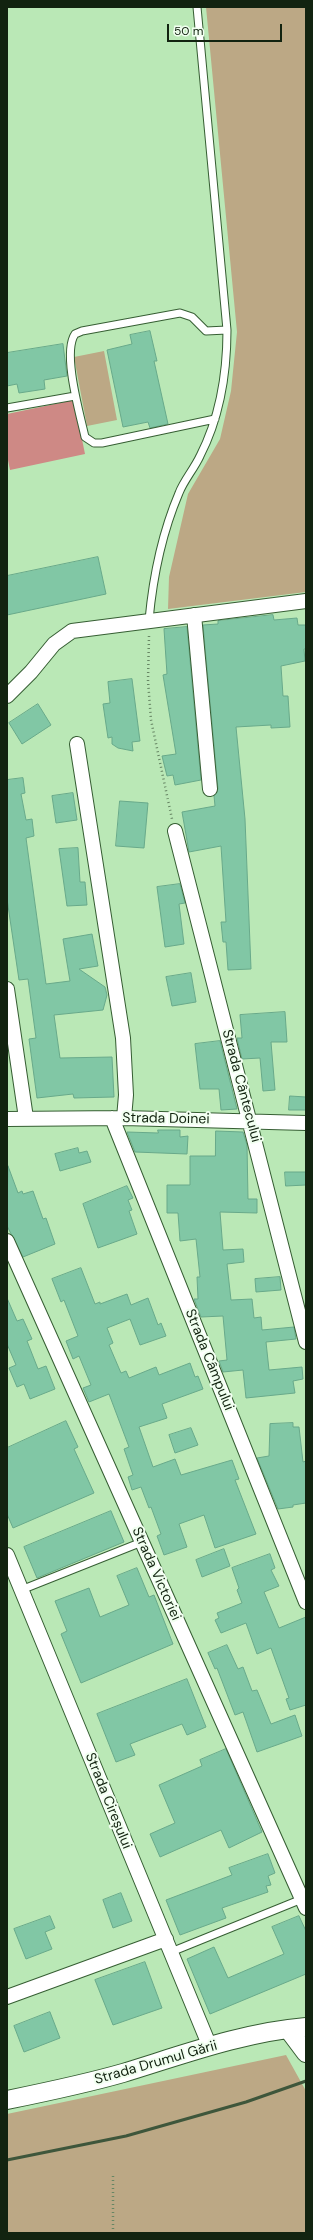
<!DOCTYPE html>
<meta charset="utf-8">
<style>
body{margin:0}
#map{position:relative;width:313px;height:2240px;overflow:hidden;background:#bae8b6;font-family:"DM Sans",sans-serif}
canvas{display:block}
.frame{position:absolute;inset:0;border:8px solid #122310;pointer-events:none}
.scale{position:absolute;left:167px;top:24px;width:115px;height:18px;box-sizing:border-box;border:2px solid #122310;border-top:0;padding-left:5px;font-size:12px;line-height:14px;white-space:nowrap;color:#122310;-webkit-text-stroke:3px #f1fff0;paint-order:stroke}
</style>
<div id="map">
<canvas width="313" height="2240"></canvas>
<div class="frame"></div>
<div class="scale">50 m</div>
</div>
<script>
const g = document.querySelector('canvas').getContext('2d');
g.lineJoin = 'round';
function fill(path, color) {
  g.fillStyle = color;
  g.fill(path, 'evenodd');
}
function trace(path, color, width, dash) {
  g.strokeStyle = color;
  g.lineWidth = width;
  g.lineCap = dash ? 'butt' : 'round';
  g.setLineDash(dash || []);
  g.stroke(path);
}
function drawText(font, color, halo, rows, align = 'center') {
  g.font = font + ' "DM Sans",sans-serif';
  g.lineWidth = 4;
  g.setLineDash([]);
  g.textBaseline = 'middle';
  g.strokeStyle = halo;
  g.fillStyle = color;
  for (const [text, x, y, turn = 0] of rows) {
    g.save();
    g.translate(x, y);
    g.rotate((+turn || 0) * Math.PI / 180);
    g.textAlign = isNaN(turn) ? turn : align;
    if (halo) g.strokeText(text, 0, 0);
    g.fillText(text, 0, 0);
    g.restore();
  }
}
const green = new Path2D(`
 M 206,7 L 306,7 L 306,592 L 168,609 L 169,577 L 188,494 L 220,439 L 231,391 L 237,332 Z
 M 104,351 L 117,420 L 87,426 L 74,357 Z
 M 286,2055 L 306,2091 L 306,2233 L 7,2233 L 7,2114 Z`);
const water = new Path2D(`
 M 74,400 L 85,454 L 10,470 L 7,455 L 7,414 Z`);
const building = new Path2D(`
 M 150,331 L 157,361 L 154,361 L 168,424 L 150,428 L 148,422 L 123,427 L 107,350 L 132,344 L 130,335 Z
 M 63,344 L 67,376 L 44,380 L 45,389 L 19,393 L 17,384 L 7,386 L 7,353 Z
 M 98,557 L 106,594 L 7,615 L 7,576 Z
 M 273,615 L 274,620 L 297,618 L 298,625 L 306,625 L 306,649 L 304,649 L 305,661 L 281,666 L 283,696 L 288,696 L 290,727 L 271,728 L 271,725 L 236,727 L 245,819 L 251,969 L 228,970 L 226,942 L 223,942 L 221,922 L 226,922 L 221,846 L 189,852 L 182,812 L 215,806 L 214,796 L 218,789 L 203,625 L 218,624 L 218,621 Z
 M 187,627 L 201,780 L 175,785 L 173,775 L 167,776 L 162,756 L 176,754 L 163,675 L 167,674 L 164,629 Z
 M 132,679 L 140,741 L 132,742 L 133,751 L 118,748 L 112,744 L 112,737 L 108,738 L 103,704 L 110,703 L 108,682 Z
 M 38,704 L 51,725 L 22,744 L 9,723 Z
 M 23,778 L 25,793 L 21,794 L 26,820 L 32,819 L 34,836 L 26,838 L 46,984 L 70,981 L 63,939 L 92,934 L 98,966 L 79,969 L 105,987 L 107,995 L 103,1010 L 54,1015 L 60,1058 L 112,1057 L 114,1097 L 74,1098 L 73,1094 L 37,1098 L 29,1039 L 36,1038 L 28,979 L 19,980 L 7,899 L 7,780 Z
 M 73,793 L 77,820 L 56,823 L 52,796 Z
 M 120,801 L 148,803 L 144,848 L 116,846 Z
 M 78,848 L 80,882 L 85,882 L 87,905 L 67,906 L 59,849 Z
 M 180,884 L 185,903 L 179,904 L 184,944 L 165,947 L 157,887 Z
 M 191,973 L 196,1002 L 172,1006 L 166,977 Z
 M 285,1012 L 287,1042 L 271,1042 L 275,1090 L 263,1091 L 260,1058 L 242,1059 L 237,1038 L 242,1038 L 240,1015 Z
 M 220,1041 L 237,1109 L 221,1110 L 219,1089 L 200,1089 L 195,1044 Z
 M 290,1096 L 306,1097 L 306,1110 L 289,1110 Z
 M 158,1130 L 180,1130 L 180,1137 L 188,1136 L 187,1154 L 135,1152 L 127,1132 L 158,1133 Z
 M 216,1131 L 243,1132 L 247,1145 L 248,1199 L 257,1199 L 257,1213 L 220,1212 L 223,1250 L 243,1249 L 244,1262 L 227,1264 L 231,1300 L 252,1299 L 254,1318 L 261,1317 L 262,1330 L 294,1327 L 296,1339 L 266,1342 L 269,1370 L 302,1367 L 303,1379 L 293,1381 L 295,1393 L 246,1398 L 243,1370 L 223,1372 L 219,1361 L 227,1360 L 223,1316 L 201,1317 L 194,1299 L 198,1299 L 197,1277 L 200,1277 L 196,1239 L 180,1241 L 178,1213 L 167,1213 L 167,1185 L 190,1185 L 190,1156 L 215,1156 Z
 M 78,1148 L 79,1153 L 87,1151 L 91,1162 L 60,1171 L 55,1154 Z
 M 8,1166 L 18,1193 L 22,1191 L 23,1194 L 33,1191 L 43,1219 L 46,1218 L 55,1244 L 23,1257 L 7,1226 Z
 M 285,1172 L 306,1172 L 306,1185 L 286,1186 Z
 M 127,1186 L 133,1198 L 128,1200 L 132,1210 L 129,1211 L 137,1234 L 98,1248 L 83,1204 Z
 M 81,1268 L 95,1304 L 100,1302 L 100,1304 L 127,1294 L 131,1305 L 148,1298 L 158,1325 L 161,1323 L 166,1336 L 140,1345 L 130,1319 L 107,1328 L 113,1343 L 109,1345 L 121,1373 L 126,1371 L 129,1378 L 156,1367 L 159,1375 L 190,1363 L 195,1377 L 198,1376 L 203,1389 L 162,1404 L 167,1418 L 139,1427 L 153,1467 L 175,1459 L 181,1475 L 232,1460 L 239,1479 L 235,1480 L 256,1534 L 215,1548 L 204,1515 L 179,1524 L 187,1547 L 164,1555 L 157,1536 L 161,1534 L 151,1507 L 149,1508 L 141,1487 L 132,1490 L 128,1477 L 133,1475 L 124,1449 L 129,1447 L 109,1394 L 89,1402 L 83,1388 L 91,1385 L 79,1356 L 73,1359 L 66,1341 L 78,1336 L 64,1300 L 61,1302 L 52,1279 Z
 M 280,1277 L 281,1290 L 256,1292 L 255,1279 Z
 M 7,1298 L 17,1321 L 23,1319 L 32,1339 L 27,1341 L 38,1369 L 46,1366 L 55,1389 L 30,1399 L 24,1384 L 17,1387 L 9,1368 L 16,1365 L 7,1344 Z
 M 66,1421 L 78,1447 L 74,1449 L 94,1493 L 13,1528 L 7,1514 L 7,1448 Z
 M 293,1423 L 293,1427 L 299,1427 L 303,1462 L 306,1461 L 306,1503 L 293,1505 L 293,1507 L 278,1509 L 257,1458 L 269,1456 L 270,1424 Z
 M 191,1428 L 198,1445 L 175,1453 L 169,1435 Z
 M 111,1511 L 124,1542 L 37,1578 L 24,1547 Z
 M 224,1549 L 230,1566 L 202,1577 L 196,1560 Z
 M 270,1554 L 275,1568 L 271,1570 L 279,1586 L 264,1592 L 279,1628 L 306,1617 L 306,1705 L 290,1710 L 286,1699 L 289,1698 L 271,1648 L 257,1654 L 246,1623 L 221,1633 L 215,1620 L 219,1618 L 217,1613 L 242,1603 L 237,1590 L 239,1588 L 232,1568 Z
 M 137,1568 L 149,1597 L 154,1595 L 173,1644 L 81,1683 L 61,1634 L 67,1631 L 55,1601 L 89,1588 L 100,1617 L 129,1605 L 117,1576 Z
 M 227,1645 L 238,1669 L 243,1667 L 252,1691 L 257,1690 L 271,1724 L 295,1715 L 302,1736 L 257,1752 L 243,1712 L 235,1715 L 217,1668 L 215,1669 L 208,1653 Z
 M 187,1679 L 206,1727 L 187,1735 L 182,1724 L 130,1744 L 135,1755 L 116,1762 L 97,1714 Z
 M 226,1749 L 262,1832 L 229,1848 L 221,1830 L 160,1857 L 150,1834 L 175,1823 L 159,1785 L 202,1766 L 200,1760 Z
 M 268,1854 L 275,1873 L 268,1876 L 271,1885 L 266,1886 L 268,1892 L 222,1908 L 226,1918 L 180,1935 L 166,1900 L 232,1875 L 229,1868 Z
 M 121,1893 L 132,1921 L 113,1928 L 103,1900 Z
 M 50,1916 L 55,1928 L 45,1932 L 52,1949 L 26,1959 L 14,1929 Z
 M 299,1916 L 306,1931 L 306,1974 L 210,2014 L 187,1959 L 214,1947 L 228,1978 L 284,1954 L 272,1927 Z
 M 145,1962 L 162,2008 L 113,2025 L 95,1980 Z
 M 50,2012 L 60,2038 L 24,2052 L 14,2026 Z`);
const path = new Path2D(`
 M 149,636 L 148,681 L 151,720 L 172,819
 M 113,2233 L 113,2175`);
const service = new Path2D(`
 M 7,408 L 75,396
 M 215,419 L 102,443 L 94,443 L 85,437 C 80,414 62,353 75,334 L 82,331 L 180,313 L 192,317 L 206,331 L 227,330
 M 149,620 C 153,577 162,533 179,493 C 184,480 194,469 200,456 C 220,417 227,373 227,330 L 197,7
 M 21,1590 L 142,1542
 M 171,1952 L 302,1899`);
const minor = new Path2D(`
 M 194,615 L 210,789
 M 7,696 L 31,672 L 54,644 L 72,631 L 306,601
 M 77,744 L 123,1038 L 126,1095 L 124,1118
 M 175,831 L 306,1342
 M 7,989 L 26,1118
 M 112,1118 L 306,1602
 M 7,1119 L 124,1118 L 306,1123
 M 7,1241 L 306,1908
 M 7,1555 L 210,2047
 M 7,1997 L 166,1939`);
const tertiary = new Path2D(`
 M 288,2029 L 306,2053
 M 7,2100 C 46,2092 85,2084 123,2073 C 182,2055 244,2032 306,2027`);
const rail = new Path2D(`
 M 7,2160 L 126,2136 L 246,2102 L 306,2081`);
const streetNames = [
 ["Strada Cântecului",241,1086,75],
 ["Strada Doinei",166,1119,1],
 ["Strada Câmpului",209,1360,68],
 ["Strada Victoriei",156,1574,66],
 ["Strada Cireșului",108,1801,68],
 ["Strada Drumul Gării",156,2063,-16]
];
fill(green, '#bca885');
fill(water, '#ce8985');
fill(building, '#81c7a5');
trace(building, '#68a98a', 1);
trace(service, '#365e33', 9);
trace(minor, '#365e33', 16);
trace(tertiary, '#365e33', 20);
trace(path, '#678664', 2.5, [1, 3]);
trace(service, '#fff', 7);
trace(minor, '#fff', 14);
trace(tertiary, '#fff', 18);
trace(rail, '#3e563b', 3);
drawText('14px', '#122310', '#f1fff0', streetNames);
</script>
